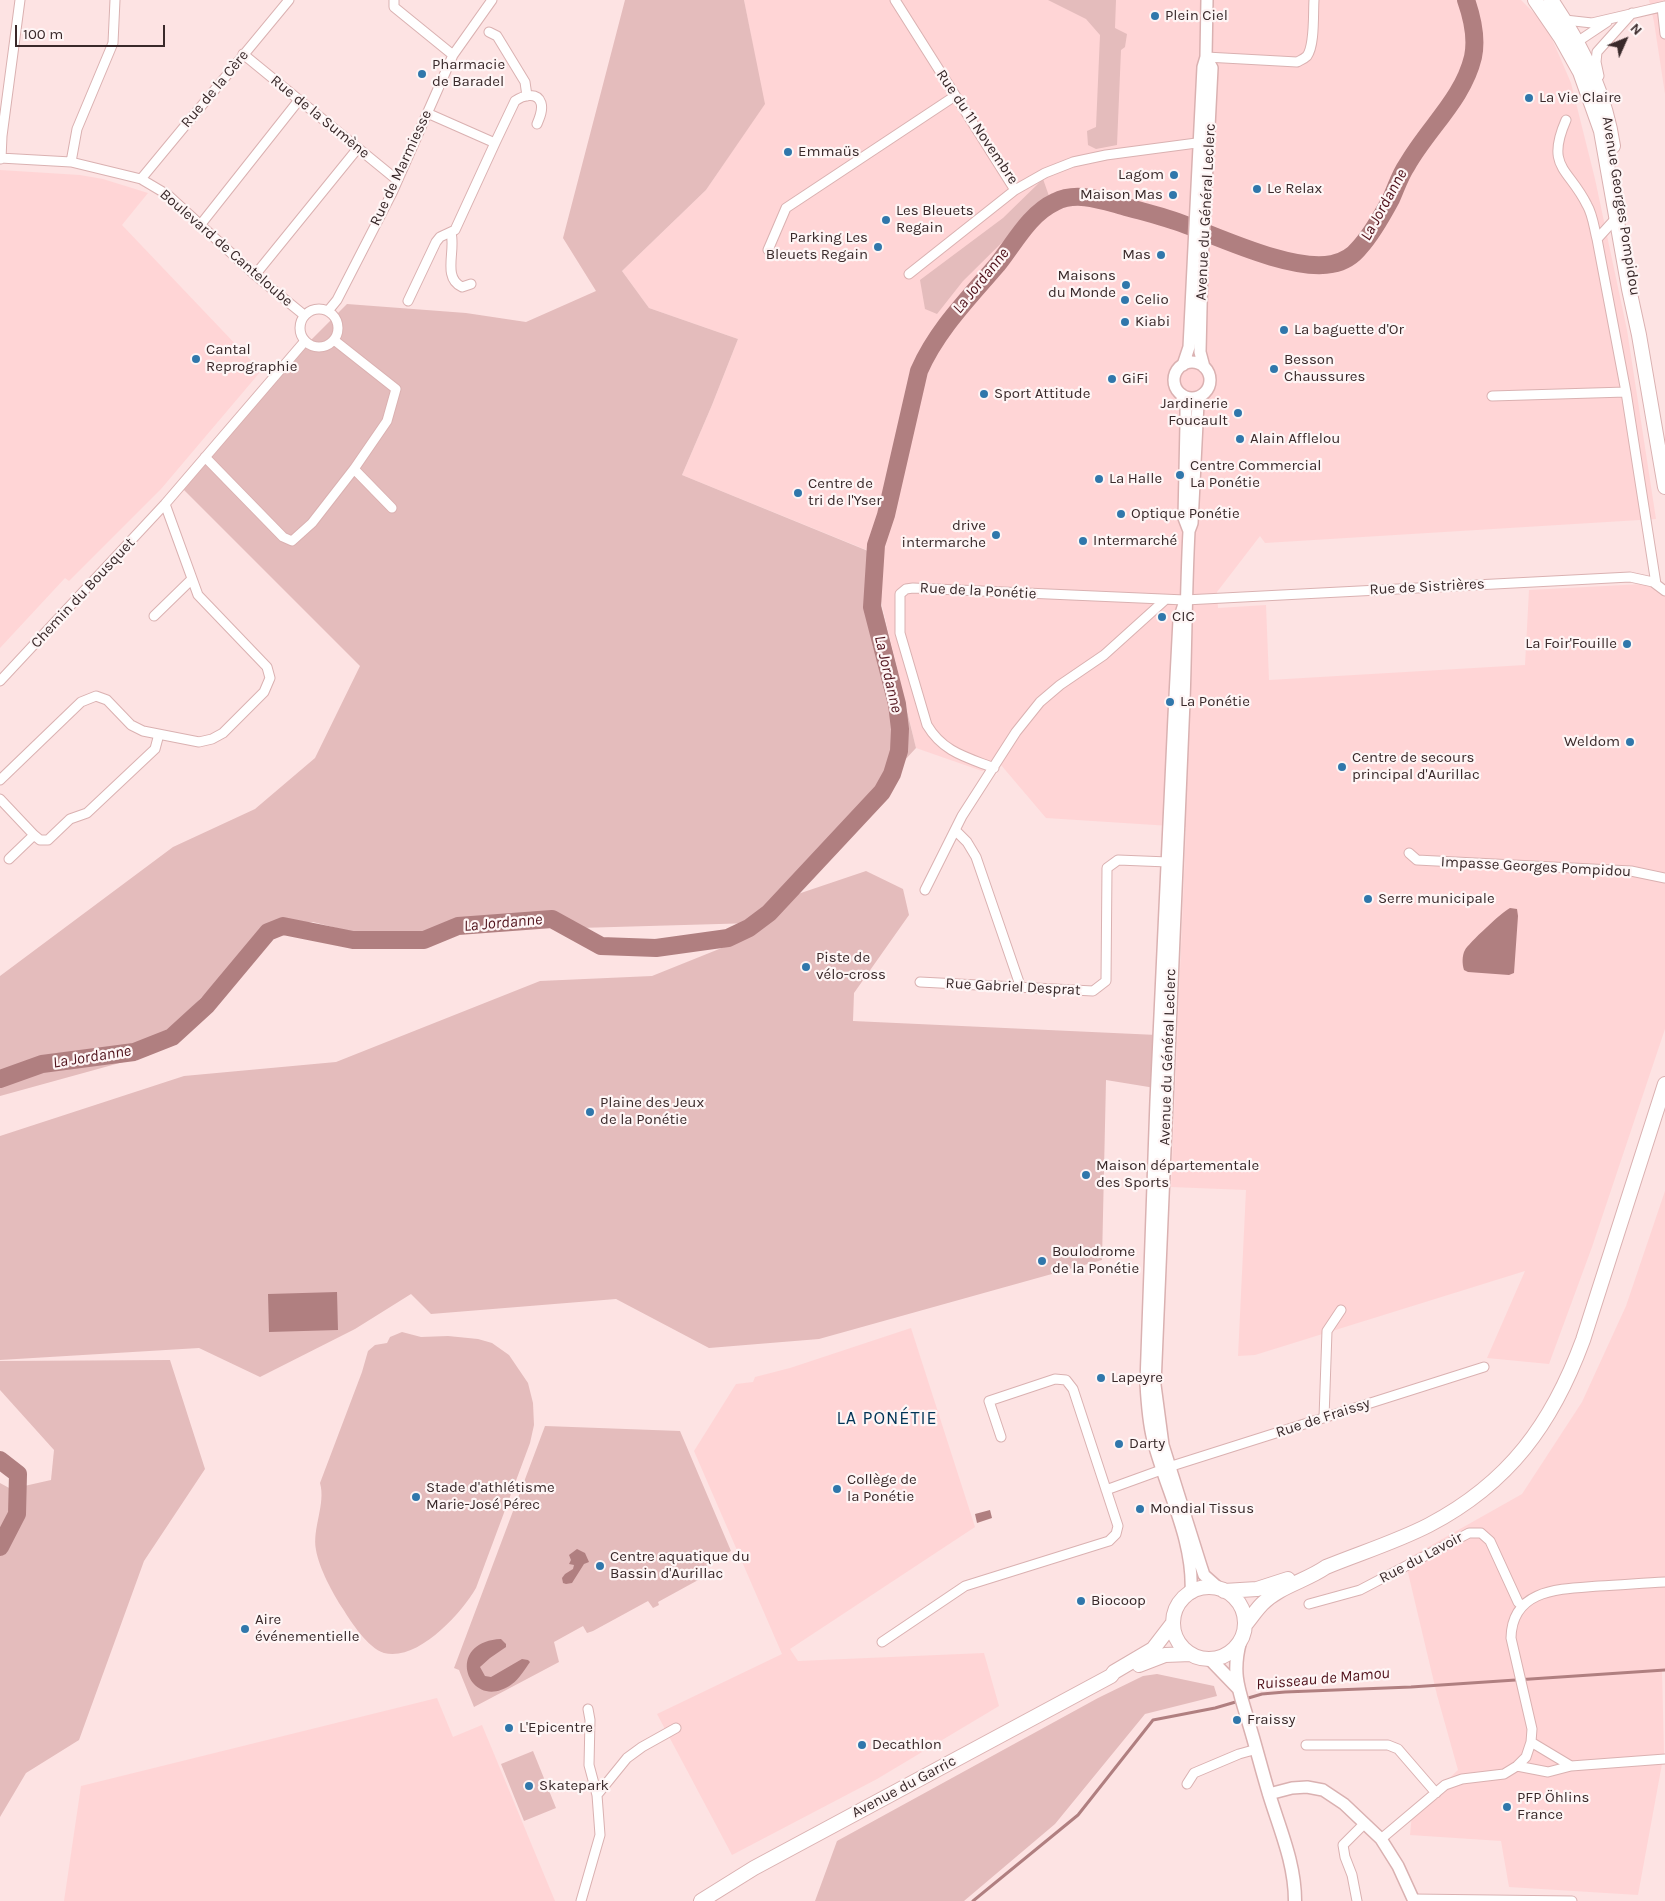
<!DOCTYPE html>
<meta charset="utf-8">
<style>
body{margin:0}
#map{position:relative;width:1665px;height:1901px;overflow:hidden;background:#fde3e3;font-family:Karla,sans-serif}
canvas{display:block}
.north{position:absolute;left:1600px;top:15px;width:50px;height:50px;-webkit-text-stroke:4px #fef5f5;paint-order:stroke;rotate:46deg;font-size:14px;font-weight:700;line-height:20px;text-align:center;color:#39292a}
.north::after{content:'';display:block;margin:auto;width:18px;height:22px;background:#39292a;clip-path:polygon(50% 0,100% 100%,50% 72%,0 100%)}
.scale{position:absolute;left:15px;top:25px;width:150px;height:22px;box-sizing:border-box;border:2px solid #39292a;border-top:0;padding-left:6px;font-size:15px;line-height:18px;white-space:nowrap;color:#39292a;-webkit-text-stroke:4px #fef5f5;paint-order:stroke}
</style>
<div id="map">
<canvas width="1665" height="1901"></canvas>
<div class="north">N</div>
<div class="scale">100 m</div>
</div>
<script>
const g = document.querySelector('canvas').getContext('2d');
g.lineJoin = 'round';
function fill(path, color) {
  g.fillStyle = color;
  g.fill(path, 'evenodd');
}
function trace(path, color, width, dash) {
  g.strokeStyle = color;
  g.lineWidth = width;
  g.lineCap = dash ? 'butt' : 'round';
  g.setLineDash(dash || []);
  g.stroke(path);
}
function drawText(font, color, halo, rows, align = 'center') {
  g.font = font + ' Karla,sans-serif';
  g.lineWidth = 4.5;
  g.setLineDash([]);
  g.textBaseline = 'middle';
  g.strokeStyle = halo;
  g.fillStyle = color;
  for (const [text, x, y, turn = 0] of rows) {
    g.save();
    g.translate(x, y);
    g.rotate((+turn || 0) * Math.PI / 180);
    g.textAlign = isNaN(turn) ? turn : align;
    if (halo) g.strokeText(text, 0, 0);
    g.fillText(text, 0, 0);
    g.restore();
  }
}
const built = new Path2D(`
 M 744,0 L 1521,0 L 1546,25 L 1571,83 L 1595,179 L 1627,330 L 1656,519 L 1265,543 L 1260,536 L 1217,592 L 1218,608 L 1266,605 L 1269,680 L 1525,665 L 1529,590 L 1662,583 L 1665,592 L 1665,1029 L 1592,1247 L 1549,1364 L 1487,1358 L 1525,1271 L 1255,1355 L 1238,1356 L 1246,1190 L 1171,1187 L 1186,827 L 1046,818 L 1001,765 L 982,771 L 916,748 L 869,551 L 682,475 L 712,405 L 738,339 L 649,308 L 622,271 L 706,190 L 764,104 Z
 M 1649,0 L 1665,0 L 1665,94 L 1654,22 Z
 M 0,170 L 80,175 L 103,179 L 148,193 L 122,225 L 261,371 L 161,489 L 69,581 L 65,578 L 0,648 Z
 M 1665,1191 L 1665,1669 L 1662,1670 L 1664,1753 L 1638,1895 L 1509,1887 L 1501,1841 L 1410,1835 L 1412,1814 L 1458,1770 L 1437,1695 L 1405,1560 L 1522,1494 L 1582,1402 L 1626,1306 Z
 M 911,1328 L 975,1527 L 790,1649 L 798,1661 L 984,1653 L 999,1706 L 877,1779 L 732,1855 L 657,1714 L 782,1654 L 694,1451 L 736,1384 L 753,1382 L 755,1377 L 790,1368 Z
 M 437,1698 L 453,1737 L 482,1725 L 555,1901 L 64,1901 L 81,1786 Z`);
const green = new Path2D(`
 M 625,0 L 744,0 L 765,104 L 706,190 L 622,271 L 649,308 L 738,339 L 712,405 L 682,475 L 868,551 L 916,748 L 754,923 L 579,928 L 548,916 L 460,921 L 422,937 L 372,937 L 313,922 L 268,928 L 145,1056 L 0,1096 L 0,976 L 173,847 L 255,809 L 315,758 L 360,666 L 183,489 L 303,348 L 347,304 L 466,313 L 526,322 L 596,291 L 563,238 Z
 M 1048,0 L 1116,0 L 1115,28 L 1127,34 L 1125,47 L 1121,50 L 1117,145 L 1096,149 L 1088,145 L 1087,131 L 1096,127 L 1100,35 L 1086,19 Z
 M 1043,179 L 1049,196 L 963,281 L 937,314 L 925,309 L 920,280 L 1003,218 Z
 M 866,871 L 903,889 L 909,915 L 854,993 L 853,1021 L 1157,1035 L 1155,1088 L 1106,1080 L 1102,1260 L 819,1339 L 709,1348 L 616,1299 L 431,1314 L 411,1294 L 355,1329 L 260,1377 L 199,1348 L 0,1360 L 0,1136 L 184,1076 L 336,1062 L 540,981 L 652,976 L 749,937 L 789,897 Z
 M 402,1332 L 421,1337 L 448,1336 L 478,1339 L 492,1343 L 509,1355 L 528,1383 L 533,1403 L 534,1425 L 530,1443 L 476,1588 C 461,1614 417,1662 384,1653 C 368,1648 351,1622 343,1609 C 333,1594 319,1568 316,1550 C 312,1528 326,1504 320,1483 L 362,1372 L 368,1351 L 375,1345 L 387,1343 L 390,1337 Z
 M 170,1360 L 205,1469 L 144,1561 L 79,1740 L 26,1773 L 0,1817 L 0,1483 L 11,1489 L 51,1480 L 54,1450 L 0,1390 L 0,1361 Z
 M 545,1426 L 680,1431 L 731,1551 L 706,1564 L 708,1568 L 697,1573 L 700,1579 L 658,1602 L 659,1605 L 653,1608 L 648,1601 L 593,1631 L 587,1633 L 583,1626 L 554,1642 L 559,1662 L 474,1707 L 459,1670 L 454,1668 Z
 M 1157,1674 L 1214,1686 L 1217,1696 L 1145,1714 L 1055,1824 L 964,1901 L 815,1901 L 837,1841 L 1098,1698 L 1143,1676 Z
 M 533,1751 L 556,1808 L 524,1821 L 501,1764 Z`);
const water = new Path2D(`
 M 1510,908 L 1517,909 L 1518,916 L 1514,973 L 1509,975 L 1468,972 L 1464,970 C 1462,964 1462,955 1465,950 C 1468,944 1503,911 1510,908 Z
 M 337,1292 L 338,1330 L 269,1332 L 268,1294 Z
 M 990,1510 L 992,1518 L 977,1523 L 975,1514 Z
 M 577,1549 L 585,1553 L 589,1562 L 584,1564 L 572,1583 L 566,1584 L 563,1583 L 562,1578 L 565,1574 L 573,1569 L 574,1565 L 569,1564 L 571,1560 L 569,1555 Z
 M 501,1639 L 506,1644 L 506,1647 L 490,1658 L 480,1667 L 485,1676 L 491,1677 L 522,1659 L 528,1660 L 530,1662 C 525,1669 519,1679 512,1684 C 470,1715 441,1642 501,1639 Z`);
const stream = new Path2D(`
 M 1245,1699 L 1262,1694 L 1285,1692 L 1411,1687 L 1665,1670
 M 973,1901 L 1078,1815 L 1153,1720 L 1215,1708 L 1239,1701`);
const river = new Path2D(`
 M 0,1079 L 42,1064 L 134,1052 L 172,1037 L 207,1005 L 268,932 L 283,926 L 353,940 L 424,940 L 458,926 L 552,919 L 601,946 L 656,948 L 728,938 L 749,928 L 769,913 L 882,792 L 892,774 L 899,751 L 900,729 L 897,704 L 872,607 L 876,545 L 886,515 L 919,371 C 937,330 968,299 997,265 C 1014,244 1029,214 1055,202 C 1076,191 1101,200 1123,206 C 1144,212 1166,217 1186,225 C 1223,239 1294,272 1332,264 C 1343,262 1353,256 1360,247 C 1370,236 1384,212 1391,199 C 1396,188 1400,175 1407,165 C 1428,128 1463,99 1473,57 C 1477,38 1472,17 1466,0
 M 0,1460 L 18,1474 L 17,1514 L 0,1547`);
const minor = new Path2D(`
 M 394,0 L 394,7 L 453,55
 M 895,0 L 1015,190 L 1045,173 L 1073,162 L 1106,155 L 1204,142
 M 1662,7 L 1665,34
 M 1565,20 L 1592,23 L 1665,6
 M 489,32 L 497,36 L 525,82 L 527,96
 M 1577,42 L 1607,22
 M 243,54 L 397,180
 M 1206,57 L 1297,62 C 1301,60 1304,59 1307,56 C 1315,45 1313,14 1314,0
 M 1599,76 L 1596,62 L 1597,52 L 1632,13
 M 427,113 L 495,143 L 515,101 C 522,96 537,91 541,103 C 543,110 540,117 537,124
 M 1566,120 C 1545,168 1569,168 1587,205 C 1593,215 1594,228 1597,239
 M 0,158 L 71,162 L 141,179 L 168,195 L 255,275 L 304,315
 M 1,159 L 2,136 L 20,0
 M 71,162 L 77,129 L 113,43 L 115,0
 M 141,179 L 289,0
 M 1617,217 L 1597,239 L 1626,392 L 1656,584
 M 201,224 L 299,100
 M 451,233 C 456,250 442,278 462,287 L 471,284
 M 768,250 L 786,208 L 955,96
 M 909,274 L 1015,190
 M 255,275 L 358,148
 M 408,301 L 436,242 L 440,237 L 455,230 L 495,143
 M300 328a19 19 0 1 1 38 0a19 19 0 1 1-38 0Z
 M 328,311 L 337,300 L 392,193 L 453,55 L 492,0
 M 1492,396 L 1626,392
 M 205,457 L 283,537 L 292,541 L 312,523 L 354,469 L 387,421 L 396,389 L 334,340
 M 354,469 L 392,508
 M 154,616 L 192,579
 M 0,681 L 165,504 L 305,341
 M 994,768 C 966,757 943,752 927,725 L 900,633 L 900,594 L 906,589 L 913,588 L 1185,600 L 1630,577 L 1653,582 L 1665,591
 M 0,780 L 81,702 L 96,696 L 107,700 L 131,725 L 143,731 L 199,742 L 212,739 L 223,733 L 264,692 L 270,678 L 267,667 L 198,595 L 165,504
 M 0,799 L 34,835 L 40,840 L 48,840 L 70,819 L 87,813 L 155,749 L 159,734
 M 955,830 L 967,842 L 976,857 L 1021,988
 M 1409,853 L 1417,860 L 1631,871 L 1665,878
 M 9,859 L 34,835
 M 925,890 L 962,816 L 1016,732 L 1040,702 L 1060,685 L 1104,655 L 1165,600
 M 920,982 L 1093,991 L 1106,981 L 1107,868 L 1118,860 L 1168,862
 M 1324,1418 L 1327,1331 L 1341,1310
 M 1106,1490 L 1175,1465 L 1484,1367
 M 1309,1604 L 1360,1590 L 1469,1533 L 1481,1533 L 1490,1541 L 1518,1602 L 1522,1606
 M 882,1642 L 965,1586 L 1109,1541 L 1116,1534 L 1118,1526 L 1073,1389 L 1066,1380 L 1055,1379 L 989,1401 L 1001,1437
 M 1531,1742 L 1571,1766
 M 1306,1745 L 1388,1745 L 1398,1749 L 1436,1793
 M 1517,1766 L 1548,1772 L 1571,1766 L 1665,1759
 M 1187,1784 L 1194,1773 L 1239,1754 L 1257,1749
 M 597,1795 L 627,1758 L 642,1747 L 676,1728
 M 1381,1839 L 1445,1785 L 1462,1779 L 1504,1774 L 1517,1766 L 1526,1757 L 1531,1742 L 1532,1729 L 1511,1638 C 1512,1588 1561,1589 1599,1586 C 1621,1585 1643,1583 1665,1582
 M 1413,1899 L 1572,1901
 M 581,1901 L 600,1835 L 597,1795 L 589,1765 L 590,1720 L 588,1709
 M 1357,1901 L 1352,1875 L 1345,1857 L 1343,1845 L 1365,1823`);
const tertiary = new Path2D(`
 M1174 380a18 18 0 1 1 36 0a18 18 0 1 1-36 0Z
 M 1183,365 L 1189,347 L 1203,67 L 1206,57 L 1207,0
 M 1204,367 L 1200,352 L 1202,264 L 1212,68 L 1206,57
 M 1181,394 L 1186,407 L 1186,424 L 1184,518 L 1189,531
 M 1201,396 L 1198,403 L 1192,523 L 1189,531 C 1186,588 1186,644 1184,701 L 1155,1385 L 1163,1445 L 1201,1566 L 1204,1575 L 1221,1590
 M 1184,604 L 1179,620 L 1174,716 L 1156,1101 L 1146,1383 C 1147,1402 1148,1421 1153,1440 C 1166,1491 1194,1540 1191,1593
 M 1269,1794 L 1292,1788 L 1307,1787 L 1323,1790 L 1344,1804 L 1381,1839 L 1398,1866 L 1414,1901`);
const secondary = new Path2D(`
 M 1240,1642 C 1231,1676 1240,1692 1249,1724 C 1256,1747 1262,1771 1269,1794 C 1280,1830 1295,1863 1295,1901
 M 1210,1659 L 1238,1688`);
const primary = new Path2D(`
 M 1535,0 L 1561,38 L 1580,72 L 1601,131 L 1629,289 L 1639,335 L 1665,487
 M 1551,0 C 1582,45 1605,92 1613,146
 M1173 1623a36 36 0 1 1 72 0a36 36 0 1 1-72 0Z
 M 1224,1591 L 1257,1589 L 1288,1579
 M 1245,1625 C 1251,1618 1256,1610 1262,1604 C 1280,1586 1306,1581 1326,1567 C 1360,1553 1396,1542 1429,1525 C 1509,1483 1552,1424 1583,1340 L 1665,1084
 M 1139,1665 L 1165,1655 L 1191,1654
 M 701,1901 L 754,1868 L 1111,1676 L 1114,1672 L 1153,1649 L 1173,1623`);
const markers = [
 [1155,16,5,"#3077ab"],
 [422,74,5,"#3077ab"],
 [1529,98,5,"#3077ab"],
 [788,152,5,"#3077ab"],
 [1174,175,5,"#3077ab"],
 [1257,189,5,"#3077ab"],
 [1173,195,5,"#3077ab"],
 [886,220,5,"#3077ab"],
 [878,247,5,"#3077ab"],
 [1161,255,5,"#3077ab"],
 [1126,285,5,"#3077ab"],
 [1125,300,5,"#3077ab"],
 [1125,322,5,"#3077ab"],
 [1284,330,5,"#3077ab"],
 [196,359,5,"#3077ab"],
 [1274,369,5,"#3077ab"],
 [1112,379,5,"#3077ab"],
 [984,394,5,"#3077ab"],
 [1238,413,5,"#3077ab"],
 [1240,439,5,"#3077ab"],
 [1180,475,5,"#3077ab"],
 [1099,479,5,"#3077ab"],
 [798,493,5,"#3077ab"],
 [1121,514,5,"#3077ab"],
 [996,535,5,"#3077ab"],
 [1083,541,5,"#3077ab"],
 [1162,617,5,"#3077ab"],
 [1627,644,5,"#3077ab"],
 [1170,702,5,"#3077ab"],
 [1630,742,5,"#3077ab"],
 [1342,767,5,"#3077ab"],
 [1368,899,5,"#3077ab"],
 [806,967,5,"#3077ab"],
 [590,1112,5,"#3077ab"],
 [1086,1175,5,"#3077ab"],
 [1042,1261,5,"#3077ab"],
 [1101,1378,5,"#3077ab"],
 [1119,1444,5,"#3077ab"],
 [837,1489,5,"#3077ab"],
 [416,1497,5,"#3077ab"],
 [1140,1509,5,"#3077ab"],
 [600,1566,5,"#3077ab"],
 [1081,1601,5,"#3077ab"],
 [245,1629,5,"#3077ab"],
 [1237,1720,5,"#3077ab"],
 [509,1728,5,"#3077ab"],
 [862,1745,5,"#3077ab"],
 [529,1786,5,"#3077ab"],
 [1507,1807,5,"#3077ab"]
];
const poiNames = [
 ["Plein Ciel",1165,16],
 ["Pharmacie",432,65],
 ["de Baradel",432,82],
 ["La Vie Claire",1539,98],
 ["Emmaüs",798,152],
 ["Lagom",1164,175,"right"],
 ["Le Relax",1267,189],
 ["Maison Mas",1163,195,"right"],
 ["Les Bleuets",896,211],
 ["Regain",896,228],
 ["Parking Les",868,238,"right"],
 ["Bleuets Regain",868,255,"right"],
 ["Mas",1151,255,"right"],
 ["Maisons",1116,276,"right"],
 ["du Monde",1116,293,"right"],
 ["Celio",1135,300],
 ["Kiabi",1135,322],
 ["La baguette d'Or",1294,330],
 ["Cantal",206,350],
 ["Reprographie",206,367],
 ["Besson",1284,360],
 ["Chaussures",1284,377],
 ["GiFi",1122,379],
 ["Sport Attitude",994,394],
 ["Jardinerie",1228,404,"right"],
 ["Foucault",1228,421,"right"],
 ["Alain Afflelou",1250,439],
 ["Centre Commercial",1190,466],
 ["La Ponétie",1190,483],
 ["La Halle",1109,479],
 ["Centre de",808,484],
 ["tri de l'Yser",808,501],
 ["Optique Ponétie",1131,514],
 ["drive",986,526,"right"],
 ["intermarche",986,543,"right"],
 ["Intermarché",1093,541],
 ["CIC",1172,617],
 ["La Foir'Fouille",1617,644,"right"],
 ["La Ponétie",1180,702],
 ["Weldom",1620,742,"right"],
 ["Centre de secours",1352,758],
 ["principal d'Aurillac",1352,775],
 ["Serre municipale",1378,899],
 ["Piste de",816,958],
 ["vélo-cross",816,975],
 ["Plaine des Jeux",600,1103],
 ["de la Ponétie",600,1120],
 ["Maison départementale",1096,1166],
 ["des Sports",1096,1183],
 ["Boulodrome",1052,1252],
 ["de la Ponétie",1052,1269],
 ["Lapeyre",1111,1378],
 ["Darty",1129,1444],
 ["Collège de",847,1480],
 ["la Ponétie",847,1497],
 ["Stade d'athlétisme",426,1488],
 ["Marie-José Pérec",426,1505],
 ["Mondial Tissus",1150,1509],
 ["Centre aquatique du",610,1557],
 ["Bassin d'Aurillac",610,1574],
 ["Biocoop",1091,1601],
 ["Aire",255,1620],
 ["événementielle",255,1637],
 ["Fraissy",1247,1720],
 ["L'Epicentre",519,1728],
 ["Decathlon",872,1745],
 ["Skatepark",539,1786],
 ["PFP Öhlins",1517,1798],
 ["France",1517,1815]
];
const streetNames = [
 ["Rue de la Cère",215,89,-50],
 ["Rue de la Sumène",320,117,39],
 ["Rue du 11 Novembre",977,127,56],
 ["Rue de Marmiesse",401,168,-65],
 ["Avenue Georges Pompidou",1621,206,81],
 ["Avenue du Général Leclerc",1206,212,-87],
 ["Boulevard de Canteloube",226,248,41],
 ["Rue de Sistrières",1427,587,-3],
 ["Rue de la Ponétie",978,591,3],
 ["Chemin du Bousquet",83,593,-47],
 ["Impasse Georges Pompidou",1536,867,3],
 ["Rue Gabriel Desprat",1013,987,3],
 ["Avenue du Général Leclerc",1168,1057,-88],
 ["Rue de Fraissy",1323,1418,-18],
 ["Rue du Lavoir",1421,1558,-28],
 ["Avenue du Garric",904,1787,-28]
];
const waterNames = [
 ["La Jordanne",1384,205,-61],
 ["La Jordanne",981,281,-51],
 ["La Jordanne",888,674,77],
 ["La Jordanne",503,923,-5],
 ["La Jordanne",92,1057,-9],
 ["Ruisseau de Mamou",1323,1679,-5]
];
const quarterNames = [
 ["LA PONÉTIE",887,1419]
];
fill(built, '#ffd5d6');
fill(green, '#e4bcbc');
fill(water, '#b07f80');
trace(stream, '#b07f80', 3);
trace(river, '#b07f80', 18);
trace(minor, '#dab1b1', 11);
trace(tertiary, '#dab1b1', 14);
trace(secondary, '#dab1b1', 15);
trace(primary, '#dab1b1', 16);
trace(minor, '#fff', 9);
trace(tertiary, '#fff', 11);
trace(secondary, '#fff', 12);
trace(primary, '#fff', 14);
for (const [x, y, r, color] of markers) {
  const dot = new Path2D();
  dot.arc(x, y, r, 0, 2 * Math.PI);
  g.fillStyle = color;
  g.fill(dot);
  trace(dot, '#fef5f5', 2);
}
drawText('15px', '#39292a', '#fef5f5', poiNames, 'left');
drawText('15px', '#39292a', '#fef5f5', streetNames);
drawText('italic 16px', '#50121b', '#fef5f5', waterNames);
g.letterSpacing = '1px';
drawText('18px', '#003456', '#fef5f5', quarterNames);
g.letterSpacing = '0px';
</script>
